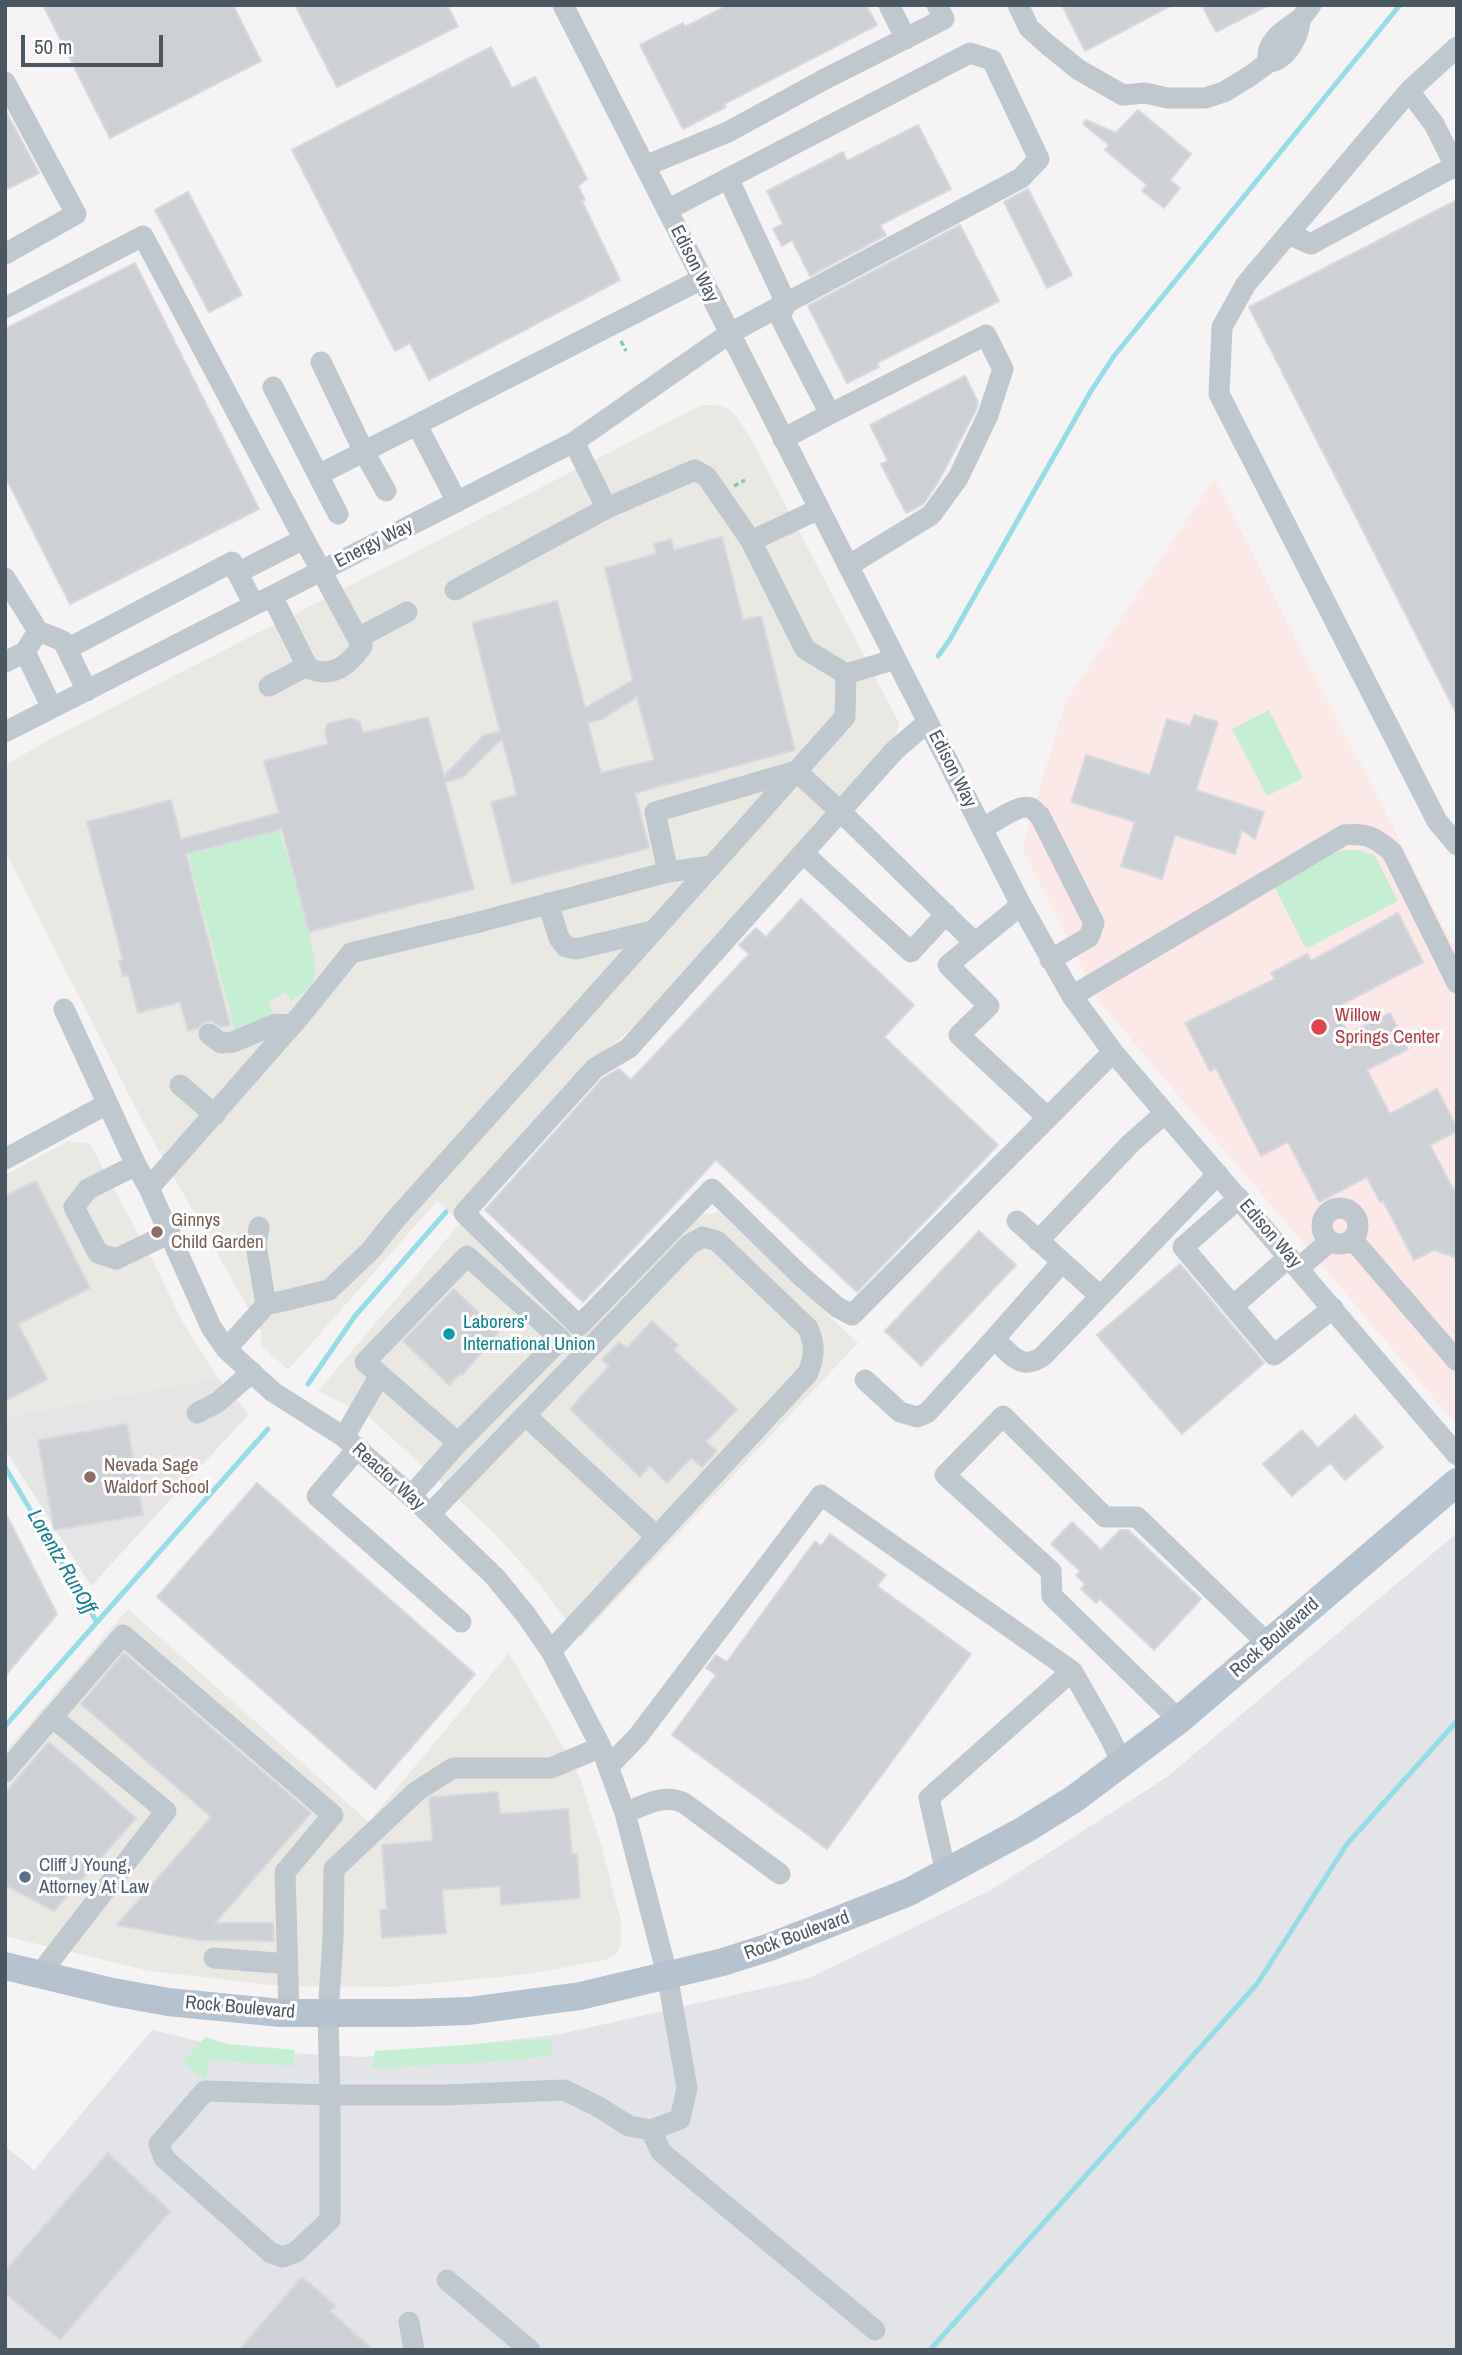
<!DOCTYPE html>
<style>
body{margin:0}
#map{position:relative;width:1462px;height:2355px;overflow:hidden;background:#f5f3f3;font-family:"Archivo Narrow",sans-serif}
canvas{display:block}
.frame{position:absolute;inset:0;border:7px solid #4b5760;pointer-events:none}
.scale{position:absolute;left:21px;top:35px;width:142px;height:32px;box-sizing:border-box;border:4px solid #4b5760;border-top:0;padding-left:9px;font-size:21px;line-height:24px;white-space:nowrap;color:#4b5760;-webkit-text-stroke:5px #fff;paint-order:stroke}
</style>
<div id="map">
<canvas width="1462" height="2355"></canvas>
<div class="frame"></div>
<div class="scale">50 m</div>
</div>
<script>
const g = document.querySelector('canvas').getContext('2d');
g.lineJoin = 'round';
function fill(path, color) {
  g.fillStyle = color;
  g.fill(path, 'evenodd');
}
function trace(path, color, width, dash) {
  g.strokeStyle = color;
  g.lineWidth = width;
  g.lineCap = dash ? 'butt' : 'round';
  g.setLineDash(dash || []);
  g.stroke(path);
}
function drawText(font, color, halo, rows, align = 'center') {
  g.font = font + ' "Archivo Narrow",sans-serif';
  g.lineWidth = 6;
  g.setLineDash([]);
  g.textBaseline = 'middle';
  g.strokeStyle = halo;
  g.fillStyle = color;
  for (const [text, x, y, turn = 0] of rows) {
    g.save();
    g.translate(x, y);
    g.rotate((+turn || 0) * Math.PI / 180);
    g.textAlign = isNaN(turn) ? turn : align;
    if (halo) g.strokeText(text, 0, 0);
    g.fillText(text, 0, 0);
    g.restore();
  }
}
const commercial = new Path2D(`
 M 702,405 L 717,405 L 728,409 L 736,416 L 750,437 L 899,723 L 896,735 L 654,1010 L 576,1075 L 453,1215 L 437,1201 L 288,1370 L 261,1345 L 261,1331 L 146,1128 L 5,851 L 5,765 L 49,740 Z
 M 69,1141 L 90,1144 L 155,1265 L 182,1321 L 218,1378 L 5,1417 L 5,1175 Z
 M 719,1212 L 858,1343 L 580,1638 L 538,1582 L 496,1535 L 441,1483 L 367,1415 L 318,1391 L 461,1222 L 579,1338 L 693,1217 Z
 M 128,1609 L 369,1822 L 509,1653 L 579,1775 L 602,1848 L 621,1921 L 621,1944 L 616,1955 L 604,1960 L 528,1974 L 393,1987 L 280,1986 L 150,1971 L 5,1936 L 5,1752 Z`);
const education = new Path2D(`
 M 218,1378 L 249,1414 L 91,1586 L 5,1449 L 5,1417 Z`);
const medical = new Path2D(`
 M 1214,479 L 1457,952 L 1455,1423 L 1098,1000 L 1022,849 L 1066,701 Z`);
const airport = new Path2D(`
 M 1457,1533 L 1457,2350 L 5,2350 L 5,2146 L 34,2170 L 152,2030 L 236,2050 L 362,2057 L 561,2034 L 809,1978 L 991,1890 L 1167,1777 Z`);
const green = new Path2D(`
 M 1269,710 L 1303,778 L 1267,796 L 1232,729 Z
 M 279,830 C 288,861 321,952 314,979 C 311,989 299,995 291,1001 L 286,992 L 268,1002 L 273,1013 L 245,1033 L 235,1031 L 188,855 Z
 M 1343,850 L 1360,850 L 1375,856 L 1398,901 L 1306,949 L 1275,888 L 1322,857 Z
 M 205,2037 L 228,2044 L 295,2050 L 293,2066 L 210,2060 L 206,2078 L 203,2079 L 183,2062 Z
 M 551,2039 L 552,2055 L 512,2061 L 372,2068 L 375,2051 Z`);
const stream = new Path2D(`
 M 938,656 L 949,641 L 1091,391 L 1114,356 L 1400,5
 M 308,1384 L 355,1316 L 446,1212
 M 5,1467 L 96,1621
 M 5,1726 L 268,1429
 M 930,2350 L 1257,1984 L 1347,1844 L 1457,1721`);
const building = new Path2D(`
 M 43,5 L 233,5 L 261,61 L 110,138 Z
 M 295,5 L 447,5 L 458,26 L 337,87 Z
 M 728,5 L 866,5 L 877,25 L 724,104 L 726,107 L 683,129 L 640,45 L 683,23 L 685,27 Z
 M 1062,5 L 1172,5 L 1085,51 Z
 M 1202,5 L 1269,5 L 1216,32 Z
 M 491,47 L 512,88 L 535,77 L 587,179 L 578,186 L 585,200 L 582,201 L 620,280 L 429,380 L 410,343 L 395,351 L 292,150 Z
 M 5,110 L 39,173 L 5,190 Z
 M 1138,110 L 1191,154 L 1170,180 L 1180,188 L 1164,208 L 1142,191 L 1147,185 L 1105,150 L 1109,145 L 1083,124 L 1086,120 L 1116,133 Z
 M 918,125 L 951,189 L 880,225 L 886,235 L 810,276 L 792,240 L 782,246 L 773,229 L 783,224 L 767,191 L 843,152 L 847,161 Z
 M 1028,189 L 1072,275 L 1047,288 L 1004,202 Z
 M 188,192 L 242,295 L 209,312 L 155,210 Z
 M 1457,200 L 1457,715 L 1249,307 Z
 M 960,225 L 999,301 L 877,363 L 879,367 L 847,383 L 808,306 Z
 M 135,263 L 259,509 L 70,604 L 5,476 L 5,329 Z
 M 965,376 L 978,402 L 976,410 L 937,484 L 923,504 L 906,513 L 881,464 L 888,461 L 870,425 Z
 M 722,537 L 743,620 L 761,616 L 795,750 L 635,793 L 649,848 L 512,884 L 491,802 L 517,795 L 502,739 L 462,778 L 445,782 L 474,889 L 309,932 L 282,829 L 186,854 L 230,1025 L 221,1027 L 211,1021 L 205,1022 L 198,1028 L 188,1031 L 180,1002 L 138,1013 L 128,975 L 123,976 L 119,961 L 123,960 L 87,822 L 171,800 L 181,839 L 279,813 L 264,761 L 328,744 L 325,732 L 327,724 L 351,718 L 360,722 L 363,733 L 428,717 L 444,776 L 484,735 L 500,731 L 472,623 L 557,601 L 585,708 L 633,680 L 605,568 L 656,554 L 654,544 L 671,539 L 674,550 ZM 637,697 L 654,760 L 601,773 L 588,723 L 602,719 Z
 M 1194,715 L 1218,722 L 1196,790 L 1264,812 L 1255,839 L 1242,830 L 1235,854 L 1175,835 L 1162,879 L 1121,866 L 1135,822 L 1071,802 L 1086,755 L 1150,775 L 1167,719 L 1190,726 Z
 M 801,899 L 914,1005 L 884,1037 L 998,1145 L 857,1292 L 716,1160 L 583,1302 L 485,1210 L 603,1078 L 619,1069 L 631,1080 L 749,954 L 739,945 L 756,928 L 766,937 Z
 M 1398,913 L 1423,962 L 1335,1008 L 1348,1034 L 1390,1013 L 1408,1049 L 1367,1070 L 1390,1114 L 1437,1089 L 1457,1128 L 1457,1131 L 1430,1145 L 1453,1189 L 1457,1190 L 1457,1258 L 1434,1250 L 1414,1260 L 1383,1201 L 1380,1202 L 1367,1177 L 1319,1202 L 1288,1142 L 1261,1156 L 1216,1068 L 1210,1071 L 1185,1023 L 1275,979 L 1271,973 L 1307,954 L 1311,961 Z
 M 36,1181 L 90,1288 L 18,1324 L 47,1379 L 5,1401 L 5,1196 Z
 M 979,1231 L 1016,1265 L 921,1366 L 885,1331 Z
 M 1180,1264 L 1264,1363 L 1182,1434 L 1097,1335 Z
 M 454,1289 L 499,1332 L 462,1375 L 460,1373 L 449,1385 L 403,1341 Z
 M 652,1321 L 678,1345 L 674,1350 L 737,1409 L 706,1442 L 717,1451 L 702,1467 L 691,1458 L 667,1483 L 650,1466 L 640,1477 L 570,1409 L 609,1366 L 602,1360 L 619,1342 L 627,1348 Z
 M 1355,1415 L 1383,1447 L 1345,1480 L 1330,1463 L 1292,1496 L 1263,1464 L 1302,1430 L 1318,1448 Z
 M 127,1424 L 143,1515 L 54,1530 L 38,1440 Z
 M 257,1483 L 475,1674 L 375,1789 L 157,1597 Z
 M 5,1512 L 57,1614 L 5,1676 Z
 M 1072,1522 L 1101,1550 L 1120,1530 L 1128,1530 L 1201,1599 L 1154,1650 L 1100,1599 L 1096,1603 L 1081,1589 L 1085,1584 L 1076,1575 L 1080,1571 L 1051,1544 Z
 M 830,1534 L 886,1575 L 877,1586 L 971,1654 L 827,1849 L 672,1735 L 716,1675 L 706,1668 L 716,1655 L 727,1662 L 815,1541 L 821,1546 Z
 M 124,1653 L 311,1813 L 215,1923 L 273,1923 L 274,1941 L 197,1940 L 117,1925 L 211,1817 L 81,1704 Z
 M 49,1742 L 136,1818 L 54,1911 L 5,1885 L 5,1793 Z
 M 498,1792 L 500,1814 L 568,1809 L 572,1854 L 577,1854 L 580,1898 L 501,1905 L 500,1886 L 442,1890 L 446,1933 L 382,1938 L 380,1910 L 387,1909 L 382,1845 L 433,1841 L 429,1799 L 432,1797 Z
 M 108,2153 L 170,2211 L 60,2340 L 5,2293 L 5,2271 Z
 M 302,2277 L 336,2306 L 330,2311 L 373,2350 L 239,2350 Z`);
const path = new Path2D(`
 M 621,341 L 626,351
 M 734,486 L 745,480`);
const minor = new Path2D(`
 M 563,5 L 1021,905 L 1072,996 L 1113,1052 L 1457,1455
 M 889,5 L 906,39
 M 1018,5 L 1029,28 L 1048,45 L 1079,70 L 1123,95 L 1145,93 L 1168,98 L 1205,98 L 1224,92 L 1250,76 L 1269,62
 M 1300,19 C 1300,35 1287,60 1269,62 C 1263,41 1287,29 1300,19 C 1304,15 1308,9 1311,5
 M 1457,47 L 1409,91 L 1246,284 L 1222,327 L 1219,394 L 1437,821 L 1457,845
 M 5,82 L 76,214 L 5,254
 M 645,166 L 728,132 L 825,79 L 944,19 L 937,5
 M 728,178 L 786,303 L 780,317 L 830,414 L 783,439
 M 1288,234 L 1311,244 L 1455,166 L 1434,124 L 1409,91
 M 5,308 L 143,236 L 304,539
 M 321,362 L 364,452 L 386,491
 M 273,387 L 318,475 L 702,279
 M 830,414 L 986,335 L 1003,369 L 988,415 L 958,478 L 931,515 L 848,566
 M 417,425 L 457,502
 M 574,442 L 603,501 L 609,507 L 695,470 L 707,477 L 751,541
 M 318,475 L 338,514
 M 819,509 L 751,541 L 805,649 L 846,674 L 896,659
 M 237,573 L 304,539 L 362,646 C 349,665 332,679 308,668 L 272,596
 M 5,578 L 38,631 L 25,652 L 52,708
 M 455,590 L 609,507
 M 38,631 L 63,641 L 87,691
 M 358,638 L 407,612
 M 67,649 L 232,562 L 254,605
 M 5,662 L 25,652
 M 269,686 L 307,666
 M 928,722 L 895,750 L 629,1048 L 595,1068 L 464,1213 L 579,1326 L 712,1189 L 802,1277 L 837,1307 L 852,1315 L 1113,1052
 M 5,732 L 574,442 L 730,333 L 1021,178 L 1039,159 L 992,60 L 970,53 L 667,210
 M 982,829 C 992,823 1020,803 1031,808 C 1035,810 1037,814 1040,816 L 1094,923 L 1089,937 L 1050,960
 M 804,854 L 911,952 L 946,914
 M 668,872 L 655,812 L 796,771 L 841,812 L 975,943
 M 548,903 L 559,938 L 566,947 L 576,949 L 653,931
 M 1021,905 L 948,965 L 989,1006 L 959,1035 L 1047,1117
 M 1072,996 L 1344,835 C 1367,833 1375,837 1392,852 L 1457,983
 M 64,1009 L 136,1165 L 149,1188 L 211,1327 L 226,1349 L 273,1392 L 344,1437 L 411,1496 L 495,1577 L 526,1615 L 551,1651 L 601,1747 L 625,1813 L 667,1974 L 687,2088 L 680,2119 L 651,2130 L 629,2126 L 597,2106 L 564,2090 L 445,2095 L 330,2095 L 328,2014 L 333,1939 L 334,1869 L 417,1791 L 453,1768 L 551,1768 L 601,1747
 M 209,1034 L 221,1043 L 233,1042 L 276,1024 L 293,1025
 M 180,1085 L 215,1115
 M 5,1159 L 107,1104
 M 136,1165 L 88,1189 L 74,1207 L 98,1253 L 116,1259 L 170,1233
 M 149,1188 L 301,1015 L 351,953 L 479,922 L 668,872 L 711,866
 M 1239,1198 L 1183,1247 L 1274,1355 L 1333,1308
 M1322 1226a18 18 0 1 1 36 0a18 18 0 1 1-36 0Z
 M 1017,1221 L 1100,1296
 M 1352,1239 L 1457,1361
 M 1038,1241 L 1131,1143 L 1165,1113
 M 1299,1268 L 1330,1241
 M 266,1305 L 329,1290 L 371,1250 L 394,1221 L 845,717 L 846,674
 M 1233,1306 L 1289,1257
 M 994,1339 L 1062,1262
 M 226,1349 L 266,1305 L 256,1245 L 259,1227
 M 380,1375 L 365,1362 L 467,1256 L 561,1339 L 458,1443
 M 865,1380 L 900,1412 L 917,1417 L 927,1413 L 994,1339 C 1012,1354 1020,1372 1043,1356 L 1218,1174
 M 197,1413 L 218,1402 L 252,1372
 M 525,1415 L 656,1536
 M 344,1437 L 380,1375 L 458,1443 L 411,1496
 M 357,1449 L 317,1496 L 461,1622
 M 430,1514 L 690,1244 L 703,1237 L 717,1241 L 808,1328 C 815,1345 815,1355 808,1373 L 551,1651
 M 1179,1720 L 1052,1596 L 1051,1571 L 945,1475 L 1003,1416 L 1105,1517 L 1137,1517 L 1268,1644
 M 609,1766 L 638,1736 L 821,1495 L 1072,1671 L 1107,1732 L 1123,1764
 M 5,1772 L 123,1635 L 333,1815 L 285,1872 L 289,2013
 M 625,1813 C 645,1805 664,1793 684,1803 L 780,1874
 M 946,1873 L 929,1798 L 1072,1671
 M 214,1958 L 288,1964
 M 39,1975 L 166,1811 L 52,1717
 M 205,2091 L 330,2095 L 330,2220 L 296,2252 L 283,2257 L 271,2253 L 164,2158 L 159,2144 Z
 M 651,2130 L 661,2152 L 875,2330
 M 447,2280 L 530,2350
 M 409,2322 L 414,2350`);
const major = new Path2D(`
 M 5,1966 L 113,1992 L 168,2002 L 281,2013 L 410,2013 L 469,2011 L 580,1996 L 723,1962 L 770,1947 L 909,1892 L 1024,1830 L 1074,1799 L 1179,1720 L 1457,1482`);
const markers = [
 [1319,1027,9,"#e0444e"],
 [157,1232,7,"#8d6e63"],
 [449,1334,7,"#0f9aa8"],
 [90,1477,7,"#8d6e63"],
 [25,1877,7,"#5c6f8a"]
];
const streetNames = [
 ["Edison Way",694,264,63],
 ["Energy Way",374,544,-27],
 ["Edison Way",952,769,63],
 ["Edison Way",1270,1234,49],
 ["Reactor Way",388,1477,42],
 ["Rock Boulevard",1275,1638,-41],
 ["Rock Boulevard",797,1936,-20],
 ["Rock Boulevard",240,2008,5]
];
const healthNames = [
 ["Willow",1335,1016],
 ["Springs Center",1335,1038]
];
const educationNames = [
 ["Ginnys",171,1221],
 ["Child Garden",171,1243],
 ["Nevada Sage",104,1466],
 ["Waldorf School",104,1488]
];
const cultureNames = [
 ["Laborers'",463,1323],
 ["International Union",463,1345]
];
const serviceNames = [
 ["Cliff J Young,",39,1866],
 ["Attorney At Law",39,1888]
];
const waterNames = [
 ["Lorentz RunOff",61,1562,60]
];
fill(commercial, '#eae8e2');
fill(education, '#e6e4e5');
fill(medical, '#fbe8e7');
fill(airport, '#e2e4e7');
fill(green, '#c5efd3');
trace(stream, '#95dce9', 5);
fill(building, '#cdd0d5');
trace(building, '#d7d9de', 2);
trace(path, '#7ecba1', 3.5, [5, 3.5]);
trace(minor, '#bfc8ce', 21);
trace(major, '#b4c3cf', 28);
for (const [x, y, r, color] of markers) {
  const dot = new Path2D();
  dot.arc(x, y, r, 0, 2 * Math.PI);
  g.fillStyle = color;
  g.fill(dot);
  trace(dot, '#fff', 2.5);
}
drawText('19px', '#4b5760', '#fff', streetNames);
drawText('19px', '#be3a42', '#fff', healthNames, 'left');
drawText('19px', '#785e54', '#fff', educationNames, 'left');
drawText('19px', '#0d838f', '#fff', cultureNames, 'left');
drawText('19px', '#4e5e75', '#fff', serviceNames, 'left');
drawText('italic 21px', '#147f93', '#fff', waterNames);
</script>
